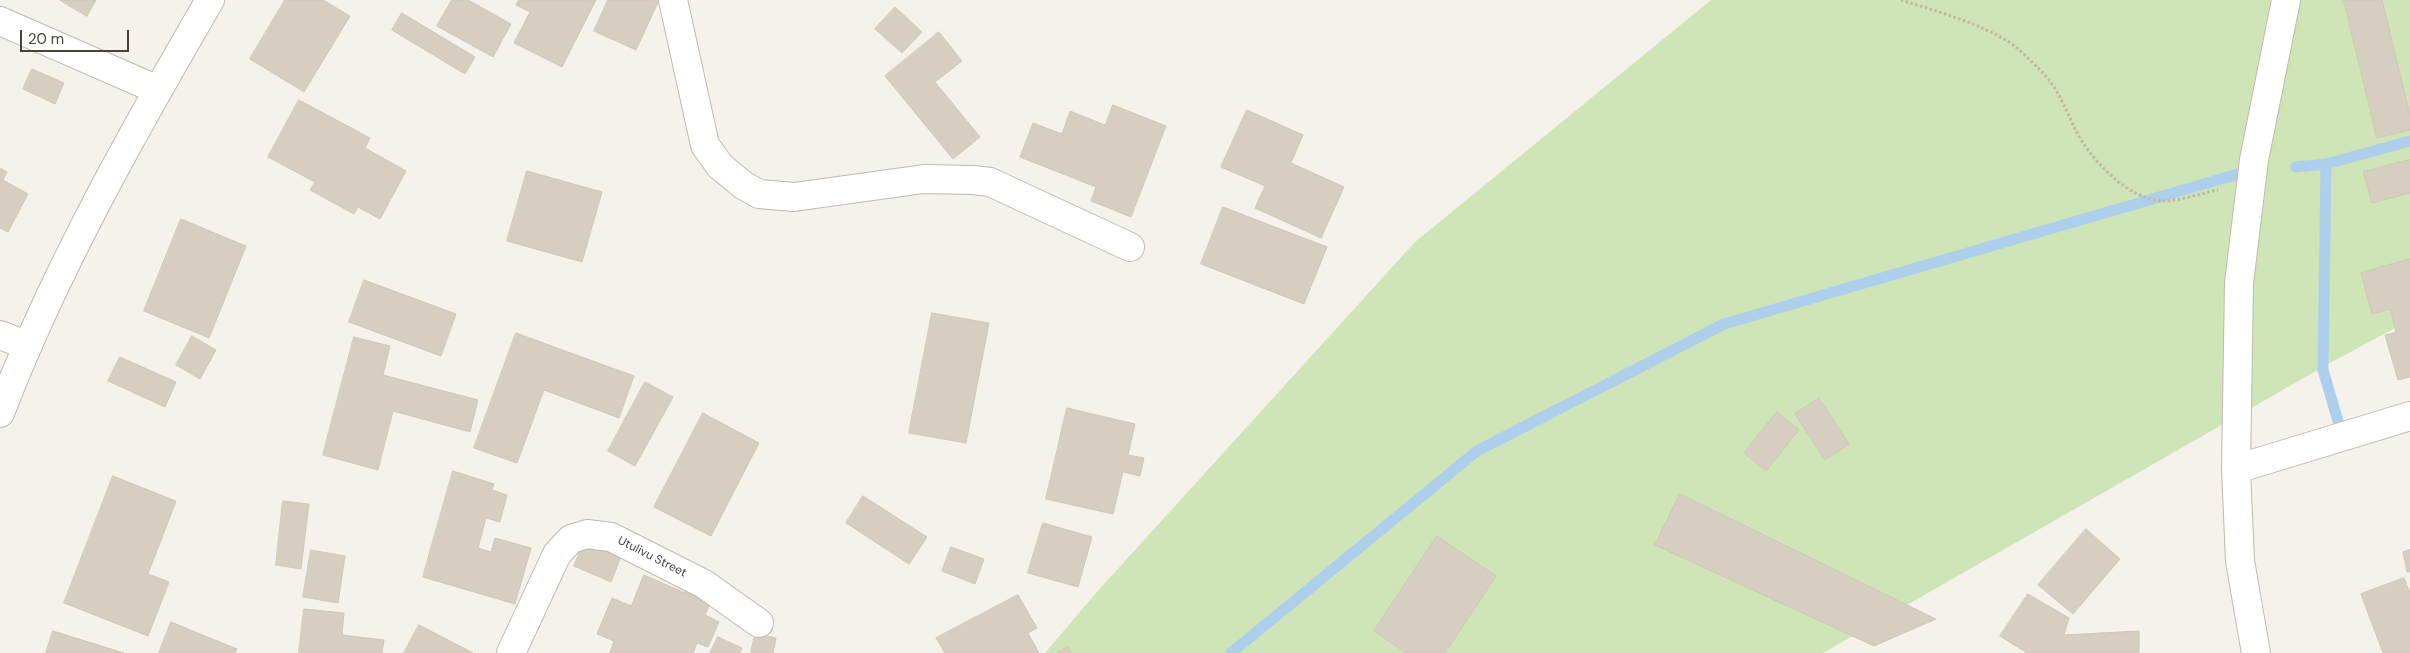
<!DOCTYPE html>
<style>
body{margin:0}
#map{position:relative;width:2410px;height:653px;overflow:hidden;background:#f4f2eb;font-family:"DM Sans",sans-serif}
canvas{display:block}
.scale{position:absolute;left:20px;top:30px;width:109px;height:22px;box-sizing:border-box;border:2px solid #484339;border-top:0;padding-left:6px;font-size:15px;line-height:18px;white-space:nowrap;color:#484339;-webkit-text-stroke:4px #fff;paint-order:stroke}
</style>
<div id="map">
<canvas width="2410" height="653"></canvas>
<div class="scale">20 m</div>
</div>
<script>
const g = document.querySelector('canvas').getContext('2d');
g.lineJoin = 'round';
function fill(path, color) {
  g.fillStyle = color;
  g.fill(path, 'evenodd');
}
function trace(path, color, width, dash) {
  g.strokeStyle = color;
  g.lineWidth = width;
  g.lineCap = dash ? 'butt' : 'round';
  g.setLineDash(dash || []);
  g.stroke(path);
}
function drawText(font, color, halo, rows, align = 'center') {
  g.font = font + ' "DM Sans",sans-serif';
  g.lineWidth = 5;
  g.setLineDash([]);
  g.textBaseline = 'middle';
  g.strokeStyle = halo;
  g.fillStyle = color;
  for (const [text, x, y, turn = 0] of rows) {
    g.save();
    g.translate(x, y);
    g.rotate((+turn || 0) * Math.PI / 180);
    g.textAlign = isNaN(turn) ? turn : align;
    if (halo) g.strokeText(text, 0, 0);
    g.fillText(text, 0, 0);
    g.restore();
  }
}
const green = new Path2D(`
 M 1711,0 L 2410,0 L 2410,320 L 2330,363 L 1823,653 L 1045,653 L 1095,594 L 1415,242 Z`);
const stream = new Path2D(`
 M 2326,164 L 2323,370 L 2338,421
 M 2296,167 L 2326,164 L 2410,141
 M 1231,653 L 1477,451 L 1724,324 L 2245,172`);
const building = new Path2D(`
 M 60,0 L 96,0 L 87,16 Z
 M 285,0 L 323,0 L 350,16 L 304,92 L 250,59 Z
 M 452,0 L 468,0 L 511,24 L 493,57 L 437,26 Z
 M 519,0 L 596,0 L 562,67 L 514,43 L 530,12 L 516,5 Z
 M 608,0 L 659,0 L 636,50 L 594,31 Z
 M 2344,0 L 2382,0 L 2410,115 L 2410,130 L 2377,138 Z
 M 895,7 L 922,32 L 902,53 L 875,29 Z
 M 402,13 L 475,57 L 465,74 L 392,30 Z
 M 939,32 L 962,61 L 935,82 L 980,137 L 953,159 L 885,76 Z
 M 32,69 L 64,83 L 55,104 L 23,89 Z
 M 299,100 L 370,138 L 365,148 L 406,171 L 380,219 L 358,207 L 354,214 L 310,190 L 315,182 L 268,157 Z
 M 1113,105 L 1166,126 L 1131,217 L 1091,201 L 1096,187 L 1020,157 L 1033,123 L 1062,134 L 1070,111 L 1105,125 Z
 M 1247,110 L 1303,135 L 1291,163 L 1344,187 L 1321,238 L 1255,208 L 1265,186 L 1221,167 Z
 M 2410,160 L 2410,193 L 2372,203 L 2363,172 Z
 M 0,168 L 7,172 L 3,180 L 28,194 L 8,232 L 0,228 Z
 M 527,171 L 602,192 L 582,262 L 507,241 Z
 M 1223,207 L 1327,247 L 1304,304 L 1201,264 Z
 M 181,219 L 246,246 L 209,338 L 144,311 Z
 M 2410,259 L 2410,377 L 2398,380 L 2385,335 L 2396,332 L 2390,309 L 2372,314 L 2361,273 Z
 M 364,280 L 456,314 L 441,356 L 349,322 Z
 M 932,313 L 989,323 L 966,443 L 909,433 Z
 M 516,333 L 634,376 L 619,418 L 544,390 L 517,463 L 474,448 Z
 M 192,336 L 216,350 L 200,379 L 176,365 Z
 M 354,337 L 390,346 L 383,375 L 478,400 L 470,432 L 393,411 L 378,470 L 323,455 Z
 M 120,357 L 176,382 L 165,407 L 108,381 Z
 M 645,382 L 673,397 L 635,466 L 608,451 Z
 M 1819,398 L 1849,444 L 1825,460 L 1795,414 Z
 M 1067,408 L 1135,424 L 1128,455 L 1144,458 L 1140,476 L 1123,472 L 1113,514 L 1046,499 Z
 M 1777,412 L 1799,430 L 1766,471 L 1744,453 Z
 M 703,413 L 759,443 L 711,536 L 654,507 Z
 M 453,471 L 494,484 L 492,490 L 507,495 L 500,522 L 486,518 L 478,548 L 491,552 L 495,538 L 531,548 L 515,604 L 423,577 Z
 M 113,476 L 176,501 L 148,574 L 169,582 L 148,636 L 64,603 Z
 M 1680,494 L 1936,619 L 1874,646 L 1655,545 Z
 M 863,496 L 927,537 L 909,564 L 846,523 Z
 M 283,501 L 309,504 L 301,569 L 276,565 Z
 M 1043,523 L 1092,537 L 1078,587 L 1028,573 Z
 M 2086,529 L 2120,559 L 2073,614 L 2038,585 Z
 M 1437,536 L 1496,576 L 1445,653 L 1406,653 L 1374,631 Z
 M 586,538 L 622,554 L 611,582 L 574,566 Z
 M 951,547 L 984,559 L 975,584 L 942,571 Z
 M 311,550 L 345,556 L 338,603 L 303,597 Z
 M 2410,550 L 2410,572 L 2407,572 L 2403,552 Z
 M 644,575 L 685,593 L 689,582 L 715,593 L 705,615 L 719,622 L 708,647 L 697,643 L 693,653 L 610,653 L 614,641 L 597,634 L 612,598 L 631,606 Z
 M 2404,578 L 2410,593 L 2410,653 L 2383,653 L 2361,594 Z
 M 2028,594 L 2069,618 L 2064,635 L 2139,631 L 2139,653 L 2027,653 L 2000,636 Z
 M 1018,595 L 1037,628 L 1028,633 L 1039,653 L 945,653 L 936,638 Z
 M 304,609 L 344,613 L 342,635 L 384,640 L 382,653 L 299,653 Z
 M 171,622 L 237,649 L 235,653 L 159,653 Z
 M 419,625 L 473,653 L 404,653 Z
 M 53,631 L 124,653 L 46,653 Z
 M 755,634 L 776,638 L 773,653 L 751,653 Z
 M 718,637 L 742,648 L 740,653 L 710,653 Z
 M 1068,647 L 1071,653 L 1057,653 Z`);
const path = new Path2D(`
 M 1901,0 C 1936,11 1972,21 2004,39 C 2017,46 2030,60 2041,71 C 2057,86 2066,110 2075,129 C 2090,159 2128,200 2163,201 C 2179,201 2202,193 2218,190`);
const minor = new Path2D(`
 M 673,0 L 705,145 L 720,166 L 743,185 L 759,194 L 794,197 L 924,179 L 973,180 L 990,182 L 1130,247
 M 0,21 L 158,90
 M 0,335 L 26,345
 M 0,413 C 56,268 132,134 210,0
 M 2236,469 L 2410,416
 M 511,653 L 557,554 L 571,539 L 587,534 L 611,537 L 704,584 L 759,623
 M 2256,653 L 2240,561 L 2236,469 L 2239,283 L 2254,160 L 2286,0`);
const streetNames = [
 ["Utulivu Street",652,557,27]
];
fill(green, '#cfe5b7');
trace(stream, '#adcfec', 11);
fill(building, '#d5cec1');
trace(building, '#d0c7b5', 1);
trace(minor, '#c0baae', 30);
trace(path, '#c0b7a0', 3, [2.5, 2.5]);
trace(minor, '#fff', 28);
drawText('12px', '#484339', '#fff', streetNames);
</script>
